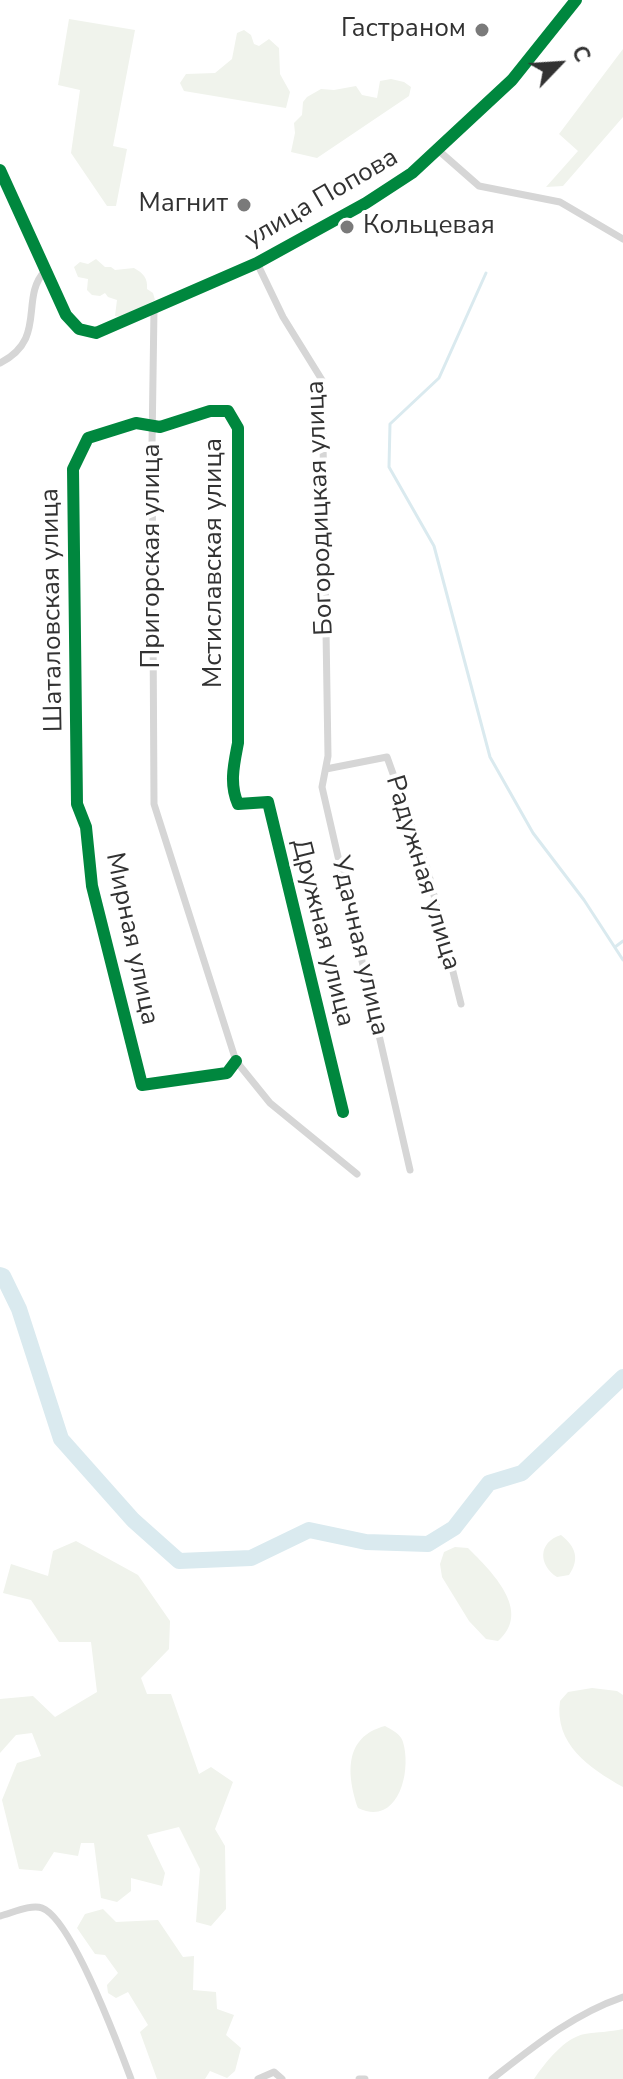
<!DOCTYPE html>
<meta charset="utf-8">
<style>
body{margin:0}
#map{position:relative;width:623px;height:2079px;overflow:hidden;background:#fff;font-family:"Nunito Sans",sans-serif}
canvas{display:block}
.north{position:absolute;left:519px;top:24px;width:80px;height:80px;-webkit-text-stroke:6px #fff;paint-order:stroke;rotate:65deg;font-size:22px;font-weight:700;line-height:32px;text-align:center;color:#323232}
.north::after{content:'';display:block;margin:auto;width:28px;height:36px;background:#323232;clip-path:polygon(50% 0,100% 100%,50% 72%,0 100%)}
</style>
<div id="map">
<canvas width="623" height="2079"></canvas>
<div class="north">С</div>
</div>
<script>
const g = document.querySelector('canvas').getContext('2d');
g.lineJoin = 'round';
function fill(path, color) {
  g.fillStyle = color;
  g.fill(path, 'evenodd');
}
function trace(path, color, width, dash) {
  g.strokeStyle = color;
  g.lineWidth = width;
  g.lineCap = dash ? 'butt' : 'round';
  g.setLineDash(dash || []);
  g.stroke(path);
}
function drawText(font, color, halo, rows, align = 'center') {
  g.font = font + ' "Nunito Sans",sans-serif';
  g.lineWidth = 8;
  g.setLineDash([]);
  g.textBaseline = 'middle';
  g.strokeStyle = halo;
  g.fillStyle = color;
  for (const [text, x, y, turn = 0] of rows) {
    g.save();
    g.translate(x, y);
    g.rotate((+turn || 0) * Math.PI / 180);
    g.textAlign = isNaN(turn) ? turn : align;
    if (halo) g.strokeText(text, 0, 0);
    g.fillText(text, 0, 0);
    g.restore();
  }
}
const green = new Path2D(`
 M 69,19 L 135,30 L 113,146 L 127,149 L 116,206 L 107,206 L 71,153 L 80,90 L 58,85 Z
 M 244,30 L 251,35 L 254,44 L 259,46 L 269,39 L 279,48 L 280,74 L 290,92 L 286,108 L 184,91 L 180,83 L 186,74 L 215,73 L 232,59 L 237,33 Z
 M 623,49 L 623,117 L 563,186 L 546,187 L 578,151 L 559,134 Z
 M 391,79 L 404,82 L 411,87 L 409,96 L 317,158 L 291,152 L 295,133 L 294,123 L 302,115 L 303,102 L 307,97 L 321,89 L 334,90 L 356,86 L 362,95 L 377,98 L 380,81 Z
 M 96,259 L 105,267 L 111,267 L 115,270 L 134,268 C 143,273 148,278 147,289 L 153,293 L 155,300 L 122,317 L 115,316 L 117,300 L 108,297 L 105,293 L 100,296 L 92,295 L 87,290 L 88,279 L 78,277 L 74,267 L 80,262 L 88,264 Z
 M 561,1535 C 576,1547 580,1559 569,1575 L 557,1577 C 538,1565 538,1542 561,1535 Z
 M 76,1541 L 138,1575 L 170,1621 L 169,1649 L 141,1678 L 147,1694 L 171,1694 L 199,1774 L 211,1767 L 233,1782 L 215,1829 L 225,1846 L 226,1909 L 211,1926 L 196,1922 L 200,1869 L 179,1827 L 147,1835 L 165,1873 L 162,1886 L 131,1878 L 131,1891 L 117,1902 L 101,1898 L 94,1843 L 81,1843 L 78,1856 L 54,1852 L 42,1871 L 19,1869 L 2,1800 L 17,1763 L 41,1756 L 32,1733 L 16,1735 L 0,1753 L 0,1699 L 33,1696 L 55,1717 L 97,1692 L 91,1642 L 59,1642 L 31,1600 L 3,1593 L 11,1564 L 48,1576 L 53,1551 Z
 M 455,1547 L 468,1548 C 491,1571 533,1611 498,1641 L 486,1639 L 469,1621 L 442,1577 L 440,1564 L 444,1552 Z
 M 592,1688 L 617,1691 L 623,1695 L 623,1787 C 589,1768 554,1744 560,1701 L 568,1692 Z
 M 385,1726 C 392,1730 401,1734 403,1742 C 412,1772 398,1827 358,1808 C 347,1776 343,1737 385,1726 Z
 M 103,1909 L 116,1922 L 158,1920 L 183,1957 L 194,1956 L 193,1990 L 216,1992 L 217,2009 L 234,2015 L 226,2035 L 241,2048 L 235,2071 L 227,2078 L 210,2071 L 205,2079 L 157,2079 L 140,2032 L 148,2025 L 128,1992 L 116,1998 L 108,1993 L 107,1985 L 118,1973 L 105,1955 L 95,1954 L 77,1928 L 85,1914 Z
 M 623,2029 L 623,2079 L 534,2079 C 545,2063 565,2037 585,2034 C 597,2032 610,2032 623,2029 Z`);
const stream = new Path2D(`
 M 486,273 L 439,378 L 390,424 L 389,467 L 434,546 L 490,757 L 533,833 L 584,900 L 623,960
 M 615,947 L 623,941`);
const river = new Path2D(`
 M 0,1275 L 3,1276 L 19,1309 L 61,1439 L 133,1520 L 179,1561 L 251,1558 L 309,1530 L 366,1542 L 428,1544 L 454,1528 L 489,1483 L 522,1473 L 623,1377`);
const minor = new Path2D(`
 M 438,150 L 479,186 L 560,202 L 623,239
 M 257,263 L 283,317 L 322,380 L 328,756 L 322,787 L 410,1170
 M 154,309 L 152,445 L 154,804 L 236,1061 L 270,1103 L 357,1174
 M 0,363 C 48,339 19,298 45,271
 M 326,769 L 387,757 L 428,871 L 461,1004
 M 236,1061 L 227,1073 L 142,1085 L 92,886 L 86,827 L 77,804 L 73,469 L 88,438 L 136,423 L 160,427 L 210,411 L 228,411 L 238,428 L 238,743 C 234,764 229,784 238,804 L 268,802 L 343,1112
 M 0,1916 C 12,1913 31,1904 42,1908 C 72,1919 119,2047 131,2079
 M 258,2079 L 274,2072 L 282,2079
 M 359,2079 L 365,2079
 M 492,2079 C 533,2047 573,2014 623,1997`);
const tertiary = new Path2D(`
 M 0,170 L 66,315 L 79,329 L 96,333 L 257,263 L 366,203 L 412,173 L 512,80 L 576,0`);
const cycleway = new Path2D(`
 M 0,170 L 66,315 L 79,329 L 96,333 L 257,263 L 366,203 L 412,173 L 512,80 L 576,0
 M 236,1061 L 227,1073 L 142,1085 L 92,886 L 86,827 L 77,804 L 73,469 L 88,438 L 136,423 L 160,427 L 210,411 L 228,411 L 238,428 L 238,743 C 234,764 229,784 238,804 L 268,802 L 343,1112`);
const markers = [
 [482,30,8,"#7a7a7a"],
 [244,205,8,"#7a7a7a"],
 [347,227,8,"#7a7a7a"]
];
const poiNames = [
 ["Гастраном",466,30],
 ["Магнит",228,205],
 ["Кольцевая",363,227,"left"]
];
const streetNames = [
 ["улица Попова",322,199,-30],
 ["Богородицкая улица",321,508,-92],
 ["Пригорская улица",153,556,-90],
 ["Мстиславская улица",215,563,-90],
 ["Шаталовская улица",53,610,-91],
 ["Радужная улица",422,873,73],
 ["Дружная улица",322,933,76],
 ["Мирная улица",131,939,78],
 ["Удачная улица",359,946,77]
];
fill(green, '#f0f3ec');
trace(stream, '#daeaef', 3);
trace(river, '#daeaef', 16);
trace(minor, '#d6d6d6', 7);
trace(tertiary, '#d6d6d6', 8);
trace(cycleway, '#00873e', 12);
for (const [x, y, r, color] of markers) {
  const dot = new Path2D();
  dot.arc(x, y, r, 0, 2 * Math.PI);
  g.fillStyle = color;
  g.fill(dot);
  trace(dot, '#fff', 3);
}
drawText('26px', '#323232', '#fff', poiNames, 'right');
drawText('26px', '#323232', '#fff', streetNames);
</script>
